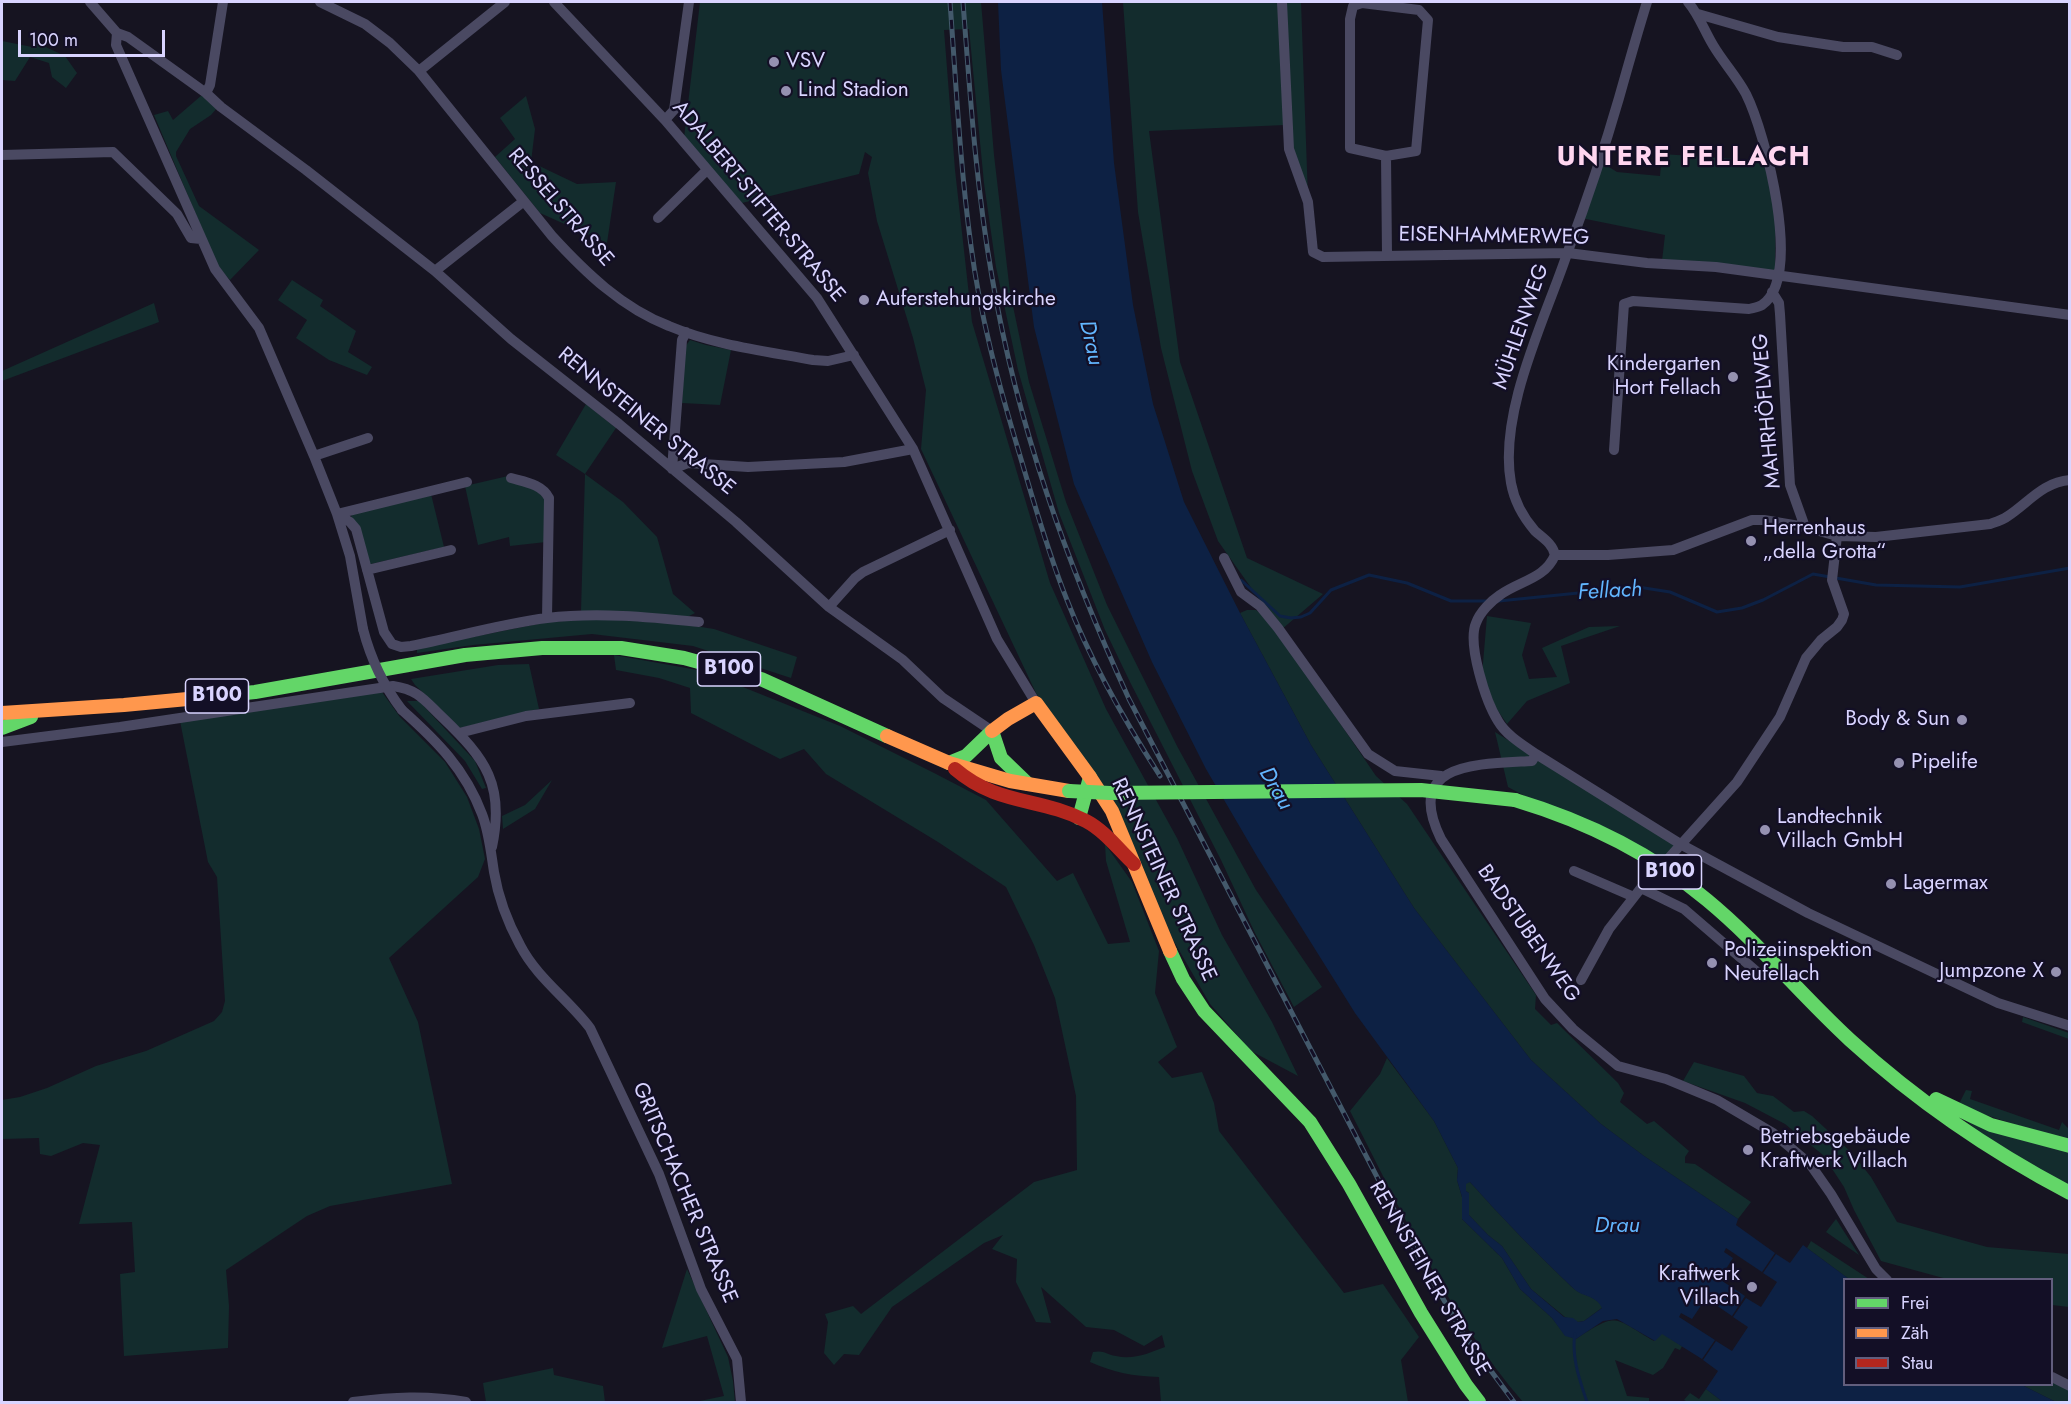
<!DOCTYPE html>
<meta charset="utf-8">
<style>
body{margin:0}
#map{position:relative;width:2071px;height:1404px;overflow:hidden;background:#161421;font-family:Jost,sans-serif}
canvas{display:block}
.frame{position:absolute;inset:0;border:3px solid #d9d4ff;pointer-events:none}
.legend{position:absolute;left:1843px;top:1278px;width:210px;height:108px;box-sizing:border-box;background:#130f26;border:2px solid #625e7d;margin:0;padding:8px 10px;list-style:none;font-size:18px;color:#d9d4ff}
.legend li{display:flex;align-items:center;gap:12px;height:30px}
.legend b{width:30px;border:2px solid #625e7d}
.scale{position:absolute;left:18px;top:30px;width:147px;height:27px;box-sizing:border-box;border:3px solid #d9d4ff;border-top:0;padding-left:8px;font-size:18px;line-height:21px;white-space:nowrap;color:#d9d4ff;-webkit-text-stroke:4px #130f26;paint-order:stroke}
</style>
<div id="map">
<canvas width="2071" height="1404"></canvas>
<div class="frame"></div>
<ul class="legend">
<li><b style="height:8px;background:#63d668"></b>Frei</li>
<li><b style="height:8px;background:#ff974d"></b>Zäh</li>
<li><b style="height:8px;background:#b3261e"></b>Stau</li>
</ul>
<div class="scale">100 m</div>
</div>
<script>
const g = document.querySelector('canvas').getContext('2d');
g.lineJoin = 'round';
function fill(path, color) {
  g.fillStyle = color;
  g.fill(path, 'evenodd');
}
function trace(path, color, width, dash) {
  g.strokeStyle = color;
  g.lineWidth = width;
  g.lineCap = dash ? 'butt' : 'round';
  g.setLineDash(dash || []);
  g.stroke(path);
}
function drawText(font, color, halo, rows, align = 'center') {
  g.font = font + ' Jost,sans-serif';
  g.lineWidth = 4.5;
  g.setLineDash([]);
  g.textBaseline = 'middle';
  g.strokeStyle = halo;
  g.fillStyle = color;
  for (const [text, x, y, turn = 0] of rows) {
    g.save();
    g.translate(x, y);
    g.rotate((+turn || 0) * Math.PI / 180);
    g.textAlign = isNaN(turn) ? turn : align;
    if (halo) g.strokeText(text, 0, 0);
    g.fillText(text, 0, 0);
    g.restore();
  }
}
const green = new Path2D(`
 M 700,2 L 981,2 L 994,155 L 1010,292 L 1029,382 L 1066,502 L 1107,605 L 1177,746 L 1256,890 L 1322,987 L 1294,1007 L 1255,933 L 1221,860 L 1130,682 L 1105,630 L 1059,513 L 1018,370 L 996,267 L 984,183 L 969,29 L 944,30 L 955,170 L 972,322 L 1050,583 L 1106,709 L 1177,838 L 1222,935 L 1272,1022 L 1298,1076 L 1251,1051 L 1210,1004 L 1172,938 L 1116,811 L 1036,693 L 921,449 L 926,390 L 913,338 L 877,221 L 868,173 L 872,157 L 865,152 L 859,174 L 742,203 L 684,138 Z
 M 1123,2 L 1301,2 L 1308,198 L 1285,125 L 1149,131 L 1180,362 L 1247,558 L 1323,594 L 1281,630 L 1218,541 L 1192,471 L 1161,348 L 1138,212 Z
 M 2,41 L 32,47 L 35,42 L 65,56 L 77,73 L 66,88 L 52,77 L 49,63 L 30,57 L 15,81 L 2,80 Z
 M 202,95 L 217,108 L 211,115 L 190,129 L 176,152 L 176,156 L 199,206 L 259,250 L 230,280 L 218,267 L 154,115 L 168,111 L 173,120 Z
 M 526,96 L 535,129 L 531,162 L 577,184 L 616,182 L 607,243 L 540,213 L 495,157 L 515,139 L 500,118 Z
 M 1662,154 L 1768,161 L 1776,202 L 1775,272 L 1662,261 L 1665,235 L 1581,218 L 1598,160 L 1617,172 L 1660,176 Z
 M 292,280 L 323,300 L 320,306 L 356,331 L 348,352 L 372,367 L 367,375 L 329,360 L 296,338 L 307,320 L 278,300 Z
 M 154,303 L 159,322 L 2,381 L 2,371 Z
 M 690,340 L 706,345 L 731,350 L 720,405 L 682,403 L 685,347 Z
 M 586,404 L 616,428 L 585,474 L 623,502 L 657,537 L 673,594 L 695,613 L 687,617 L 581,611 L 585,474 L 556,455 Z
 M 508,476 L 534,488 L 544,498 L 546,542 L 510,546 L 509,537 L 478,545 L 465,486 Z
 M 431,494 L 444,547 L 371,564 L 367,561 L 351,517 L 352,514 Z
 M 1247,610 L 1256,610 L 1261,614 L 1286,644 L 1376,776 L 1407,804 L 1536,995 L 1535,1009 L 1551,1025 L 1557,1023 L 1618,1083 L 1624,1093 L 1620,1102 L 1647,1124 L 1654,1121 L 1689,1151 L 1685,1157 L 1685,1163 L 1695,1164 L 1751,1202 L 1738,1219 L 1644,1156 L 1601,1124 L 1531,1060 L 1414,908 L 1311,745 L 1240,613 Z
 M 1487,616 L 1531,623 L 1522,655 L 1529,679 L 1557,677 L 1542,648 L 1589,627 L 1620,626 L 1561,646 L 1570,683 L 1527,701 L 1507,724 L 1496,708 L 1482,675 Z
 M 596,619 L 669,622 L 714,629 L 797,657 L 791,678 L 693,646 L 592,634 L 473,645 L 417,653 L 417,648 L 548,622 Z
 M 614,655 L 703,671 L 840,726 L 936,774 L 986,800 L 1057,881 L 1073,873 L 1108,944 L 1130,942 L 1106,861 L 1105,844 L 1132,882 L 1159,951 L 1155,993 L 1177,1047 L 1158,1062 L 1172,1078 L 1202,1072 L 1214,1103 L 1219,1131 L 1344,1293 L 1383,1284 L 1419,1337 L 1401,1360 L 1408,1402 L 1161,1402 L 1159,1377 C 1132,1376 1115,1373 1090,1362 L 1093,1352 C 1105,1350 1105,1354 1116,1356 C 1134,1360 1149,1353 1165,1347 L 1162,1335 L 1144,1346 L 1114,1330 L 1086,1327 L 1041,1287 L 1051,1323 L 1036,1322 L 1016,1282 L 1017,1259 L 992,1249 L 1003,1235 L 984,1243 L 892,1307 L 859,1355 L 844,1354 L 834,1365 L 824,1353 L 828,1322 L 825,1314 L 853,1306 L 861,1314 L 1034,1182 L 1077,1170 L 1076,1096 L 1055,998 L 1034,945 L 1006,887 L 938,842 L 826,774 L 804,749 L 780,759 L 691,713 L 690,688 L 659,678 L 616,670 Z
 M 529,664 L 539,709 L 460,728 L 415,685 L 411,679 L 498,665 Z
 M 382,692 L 400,717 L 445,762 L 467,797 L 479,829 L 485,859 L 478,877 L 389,958 L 418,1022 L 452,1184 L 330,1206 L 307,1216 L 226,1270 L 229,1306 L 228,1348 L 124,1356 L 120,1274 L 135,1272 L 132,1222 L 79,1224 L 100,1145 L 83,1143 L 51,1156 L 40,1154 L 39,1138 L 2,1139 L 2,1100 L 20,1097 L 47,1088 L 96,1066 L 146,1051 L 214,1021 L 222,1012 L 225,1001 L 217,877 L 208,862 L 180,721 Z
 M 407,701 L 419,701 L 475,761 L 486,788 L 482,789 L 465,761 Z
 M 1495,732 L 1677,845 L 1658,867 L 1508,787 Z
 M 552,780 L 535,809 L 503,829 L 502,816 L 525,805 Z
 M 2023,1017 L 2069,1033 L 2069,1039 L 2022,1022 Z
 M 1387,1058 L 1434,1121 L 1458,1168 L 1457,1180 L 1462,1197 L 1462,1219 L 1502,1258 L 1520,1289 L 1552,1318 L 1565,1335 L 1576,1339 C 1618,1311 1613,1317 1654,1341 L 1662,1333 L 1682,1346 L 1680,1350 L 1675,1348 L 1663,1368 L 1653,1375 L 1615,1360 L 1627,1396 L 1649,1398 L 1649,1402 L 1523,1402 C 1449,1316 1402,1212 1350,1111 L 1380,1074 Z
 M 1694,1062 L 1744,1076 L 1757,1093 L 1773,1096 L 1794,1112 L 1804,1111 L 1812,1116 L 1851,1152 L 1871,1177 L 1897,1222 L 1987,1247 L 2069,1254 L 2069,1307 L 2052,1305 L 2052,1280 L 1947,1279 L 1881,1261 L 1854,1210 L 1844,1187 L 1823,1155 L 1785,1124 L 1745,1103 L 1683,1081 Z
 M 1966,1090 L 1972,1091 L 1970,1099 L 2059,1130 L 2062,1122 L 2069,1129 L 2069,1142 L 1958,1106 Z
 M 1960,1116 L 2069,1150 L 2069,1187 L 1989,1140 Z
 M 1470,1182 C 1503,1219 1537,1254 1573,1288 C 1583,1297 1594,1294 1603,1307 L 1584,1321 L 1578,1322 L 1565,1317 L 1531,1289 L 1502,1246 L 1488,1235 L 1469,1215 L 1469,1193 L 1466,1191 L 1465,1183 Z
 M 1836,1219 L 1859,1255 L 1826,1232 Z
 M 1811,1241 L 1869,1279 L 1849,1279 L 1807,1248 Z
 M 687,1269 L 728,1357 L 733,1381 L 735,1402 L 695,1402 L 724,1396 L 707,1336 L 662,1348 Z
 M 553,1368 L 554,1375 L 603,1386 L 605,1402 L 486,1402 L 483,1383 Z
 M 2052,1381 L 2069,1390 L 2069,1402 L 2056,1402 L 2022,1385 L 2052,1384 Z
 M 1706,1389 L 1723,1402 L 1688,1402 L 1684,1400 L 1690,1393 L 1699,1399 Z`);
const water = new Path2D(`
 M 998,2 L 1102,2 L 1114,163 L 1133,305 L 1153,404 L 1184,502 L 1240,613 L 1311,745 L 1414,908 L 1531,1060 L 1601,1124 L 1644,1156 L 1738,1219 L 1736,1225 L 1775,1253 L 1762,1272 L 1726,1248 L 1724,1252 L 1733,1258 L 1722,1275 L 1712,1269 L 1710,1273 L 1745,1296 L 1732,1316 L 1697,1292 L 1694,1295 L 1704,1301 L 1692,1319 L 1681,1313 L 1679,1317 L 1715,1340 L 1702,1359 L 1662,1334 L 1655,1341 L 1617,1319 L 1603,1321 L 1576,1339 L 1565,1336 L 1552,1318 L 1520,1289 L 1502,1258 L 1462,1219 L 1462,1197 L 1457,1180 L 1458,1168 L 1434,1121 L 1355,1013 L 1258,858 L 1206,769 L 1152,662 L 1074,484 L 1034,327 L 1001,70 ZM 1470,1182 C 1503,1219 1537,1254 1573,1288 C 1583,1298 1595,1294 1602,1308 L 1584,1321 L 1578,1322 L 1573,1318 L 1564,1317 L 1531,1289 L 1502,1246 L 1488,1235 L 1469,1215 L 1469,1193 L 1466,1191 L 1466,1184 Z
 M 1803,1245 L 1849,1279 L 1844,1280 L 1844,1384 L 2022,1385 L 2056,1402 L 1723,1402 L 1706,1389 L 1718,1371 L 1703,1360 L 1716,1341 L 1732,1351 L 1748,1327 L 1733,1317 L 1746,1298 L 1761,1307 L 1777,1282 L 1763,1273 L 1776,1254 L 1790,1263 Z`);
const stream = new Path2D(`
 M 1241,580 L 1280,616 L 1291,618 L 1301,617 L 1310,613 L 1331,590 L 1369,575 L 1407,583 L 1451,601 L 1487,601
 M 1499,601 L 1638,587 L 1670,592 L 1717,612 L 1742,608 L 1763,600 L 1813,574 L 1876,585 L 1960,587 L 2070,568
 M 1575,1334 C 1571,1357 1580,1381 1587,1402`);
const street = new Path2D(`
 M 90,2 L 117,33 L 128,37 L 206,93 L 221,107 L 306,170 L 435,271 L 511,339 L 619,424 L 736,522 L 829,607 L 903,660 L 943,698 L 992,731
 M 320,2 L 365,24 L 390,43 L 419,71 L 552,236 C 585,272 622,308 669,326 C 714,345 765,351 813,360 L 828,361 L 854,355
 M 554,2 L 665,120 L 817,298 L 913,449 L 997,639 L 1036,703
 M 1282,2 L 1289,149 L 1308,202 L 1313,252 L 1323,257 L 1568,253 L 1647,263 L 1716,267 L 2070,315
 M 1698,14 L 1778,37 L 1843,47 L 1872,47 L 1897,55
 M 117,33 L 116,45 L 215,269 L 259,328 L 314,456 L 337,514 L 350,556 L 363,629
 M 419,71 L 505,2
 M 206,93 L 210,85 L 223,2
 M 665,120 L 674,110 L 689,2
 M 2,155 L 113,152 L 177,214 L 191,238 L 201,239
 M 1386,156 L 1350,148 L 1350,19 L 1353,6 L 1362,3 L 1419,10 L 1428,20 L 1416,151 L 1386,156 L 1387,255
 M 658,218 L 707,170
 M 435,271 L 524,201
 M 1772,292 L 1779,303 L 1780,314 L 1790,485 L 1805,527
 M 686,332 L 682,340 L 672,469 L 688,463 L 748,467 L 844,462 L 913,449
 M 1614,450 L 1624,304 L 1633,301 L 1749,309 C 1753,308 1759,307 1762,305 C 1804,277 1765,132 1746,94 C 1737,77 1723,62 1713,45 C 1704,30 1699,15 1688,2
 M 314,456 L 368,438
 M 511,478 C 525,482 542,484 549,498 L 547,618
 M 337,514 L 350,522 L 356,529 L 384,632 L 392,644 L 401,647 L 411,646 C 456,637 501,624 547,618 C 596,612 649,617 699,622
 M 337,514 L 467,482
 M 1555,555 C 1545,579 1519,581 1500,595 C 1491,601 1480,612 1476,623 C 1467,644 1486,702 1498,721 C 1506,735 1523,745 1536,754 L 1682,845 L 1808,913 L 1998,1003 L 2070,1026
 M 1555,555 C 1553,544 1543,538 1535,531 C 1523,517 1514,500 1511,483 C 1498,413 1545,319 1567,254 C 1586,203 1604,150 1619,98 C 1628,66 1637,34 1647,2
 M 1555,555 L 1608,555 L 1673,550 L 1752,520 L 1764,520 L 1805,527 L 1837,536 L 1876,537 L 1990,524 C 1996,522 2003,520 2008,516 C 2028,503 2043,482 2070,480
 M 1224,558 L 1241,592 L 1260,606 L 1278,628 L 1368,754 L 1395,771 L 1441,776
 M 367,570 L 451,550
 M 829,607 L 855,578 L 863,572 L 950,530
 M 402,710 C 437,741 465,769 482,814 C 489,832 491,853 494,872 C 498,896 508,923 520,945 C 537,978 568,999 590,1028 L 659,1174 L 701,1289 L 737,1359 L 741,1402
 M 459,733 L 526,716 L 630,703
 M 2,742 L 120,727 L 393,686 C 419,690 424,700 442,717 C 486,759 505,785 492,847
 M 1536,754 L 1532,761 C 1477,764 1403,762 1441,839 L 1545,999 L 1573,1029 L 1618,1066 L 1666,1079 L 1717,1100 L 1773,1133 L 1810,1164 L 1831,1194 L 1876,1269 L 1887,1280
 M 1667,860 L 1737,782 L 1780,717 L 1806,658 L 1821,640 L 1837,627 L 1842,620 L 1844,614 L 1832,580 L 1837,536
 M 1574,871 L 1634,897
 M 1653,873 L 1641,888 L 1684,909 L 1756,971
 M 1581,980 L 1609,929 L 1641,888
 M 2052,1377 L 2070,1386
 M 353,1402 C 392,1397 428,1395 466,1402`);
const fast = new Path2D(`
 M 198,698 L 255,692 L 465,655 L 542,648 L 621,648 L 684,658 L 761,679 L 887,736
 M 2,728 L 31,717
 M 949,763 L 966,756 L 992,731 L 1001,758 L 1028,784
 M 1515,800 C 1585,821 1651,853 1707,900 C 1759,943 1801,995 1850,1040 C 1917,1101 1990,1151 2070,1193
 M 1079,818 L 1090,777
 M 1170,951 L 1183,979 L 1204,1011 L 1310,1122 L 1349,1184 L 1421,1313 L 1466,1385 L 1479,1402
 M 1936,1099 L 1991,1125 L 2070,1146`);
const slow = new Path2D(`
 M 2,713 L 124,705 L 198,698
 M 992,731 L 1008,719 L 1036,703 L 1090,777 L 1112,811 L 1170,951
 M 887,736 L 949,763 L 1010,781 L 1069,791`);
const jam = new Path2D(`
 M 955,769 C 998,806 1040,797 1086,821 C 1105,831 1119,850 1134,864`);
const rail = new Path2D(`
 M 950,2 C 956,83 960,165 971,246 C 980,315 998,382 1018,449 C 1033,499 1047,550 1067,600 C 1091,662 1124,720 1160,776
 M 963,2 C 970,94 976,186 992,277 C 1017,425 1067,564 1129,699 L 1417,1254 L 1463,1333 L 1514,1402`);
const streetBridge = new Path2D(`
 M 363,629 C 371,660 383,685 402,710`);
const fastBridge = new Path2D(`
 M 1069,791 L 1110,793 L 1421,790 L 1515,800`);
const markers = [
 [774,62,6,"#9591b1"],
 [786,91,6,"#9591b1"],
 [864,300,6,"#9591b1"],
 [1733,377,6,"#9591b1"],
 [1751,541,6,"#9591b1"],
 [1962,720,6,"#9591b1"],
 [1899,763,6,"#9591b1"],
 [1765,830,6,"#9591b1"],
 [1891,884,6,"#9591b1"],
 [1712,963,6,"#9591b1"],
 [2056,972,6,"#9591b1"],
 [1748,1150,6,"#9591b1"],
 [1752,1287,6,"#9591b1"]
];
const shields = [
 [729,669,63],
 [217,696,63],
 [1670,872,63]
];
const shieldNames = [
 ["B100",729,669],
 ["B100",217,696],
 ["B100",1670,872]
];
const poiNames = [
 ["VSV",786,62],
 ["Lind Stadion",798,91],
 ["Auferstehungskirche",876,300],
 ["Kindergarten",1721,365,"right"],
 ["Hort Fellach",1721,389,"right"],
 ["Herrenhaus",1763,529],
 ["„della Grotta“",1763,553],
 ["Body & Sun",1950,720,"right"],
 ["Pipelife",1911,763],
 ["Landtechnik",1777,818],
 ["Villach GmbH",1777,842],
 ["Lagermax",1903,884],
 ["Polizeiinspektion",1724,951],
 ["Neufellach",1724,975],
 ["Jumpzone X",2044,972,"right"],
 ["Betriebsgebäude",1760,1138],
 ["Kraftwerk Villach",1760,1162],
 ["Kraftwerk",1740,1275,"right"],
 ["Villach",1740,1299,"right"]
];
const streetNames = [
 ["ADALBERT-STIFTER-STRASSE",758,202,50],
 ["RESSELSTRASSE",560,208,49],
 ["EISENHAMMERWEG",1494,237,1],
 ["MÜHLENWEG",1522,327,-71],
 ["MAHRHÖFLWEG",1768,411,-95],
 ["RENNSTEINER STRASSE",646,422,39],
 ["RENNSTEINER STRASSE",1163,880,65],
 ["BADSTUBENWEG",1528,934,55],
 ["GRITSCHACHER STRASSE",684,1193,67],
 ["RENNSTEINER STRASSE",1429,1279,60]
];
const waterNames = [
 ["Drau",1090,343,78],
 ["Fellach",1610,592,-3],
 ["Drau",1275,789,60],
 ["Drau",1617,1227]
];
const districtNames = [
 ["UNTERE FELLACH",1684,158]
];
fill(green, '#132c2d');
fill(water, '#0d2144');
trace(stream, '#0d2144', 3);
trace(street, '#4a4962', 10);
trace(fast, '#63d668', 14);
trace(slow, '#ff974d', 14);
trace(jam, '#b3261e', 14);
trace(rail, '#43596b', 5);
trace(rail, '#130f26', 3, [9]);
trace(streetBridge, '#4a4962', 10);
trace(fastBridge, '#63d668', 14);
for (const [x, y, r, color] of markers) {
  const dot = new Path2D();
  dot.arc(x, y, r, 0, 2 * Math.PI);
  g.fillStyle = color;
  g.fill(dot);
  trace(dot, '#130f26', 2);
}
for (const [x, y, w] of shields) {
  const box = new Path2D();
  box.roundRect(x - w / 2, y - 17, w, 34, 4.5);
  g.fillStyle = '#130f26';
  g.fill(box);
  trace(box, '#d9d4ff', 1.5);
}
drawText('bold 20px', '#d9d4ff', null, shieldNames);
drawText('21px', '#d9d4ff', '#130f26', poiNames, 'left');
drawText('21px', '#d9d4ff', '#130f26', streetNames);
drawText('italic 22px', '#62b6ff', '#130f26', waterNames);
g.letterSpacing = '1.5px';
drawText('bold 27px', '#ffd6f0', '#130f26', districtNames);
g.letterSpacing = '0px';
</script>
